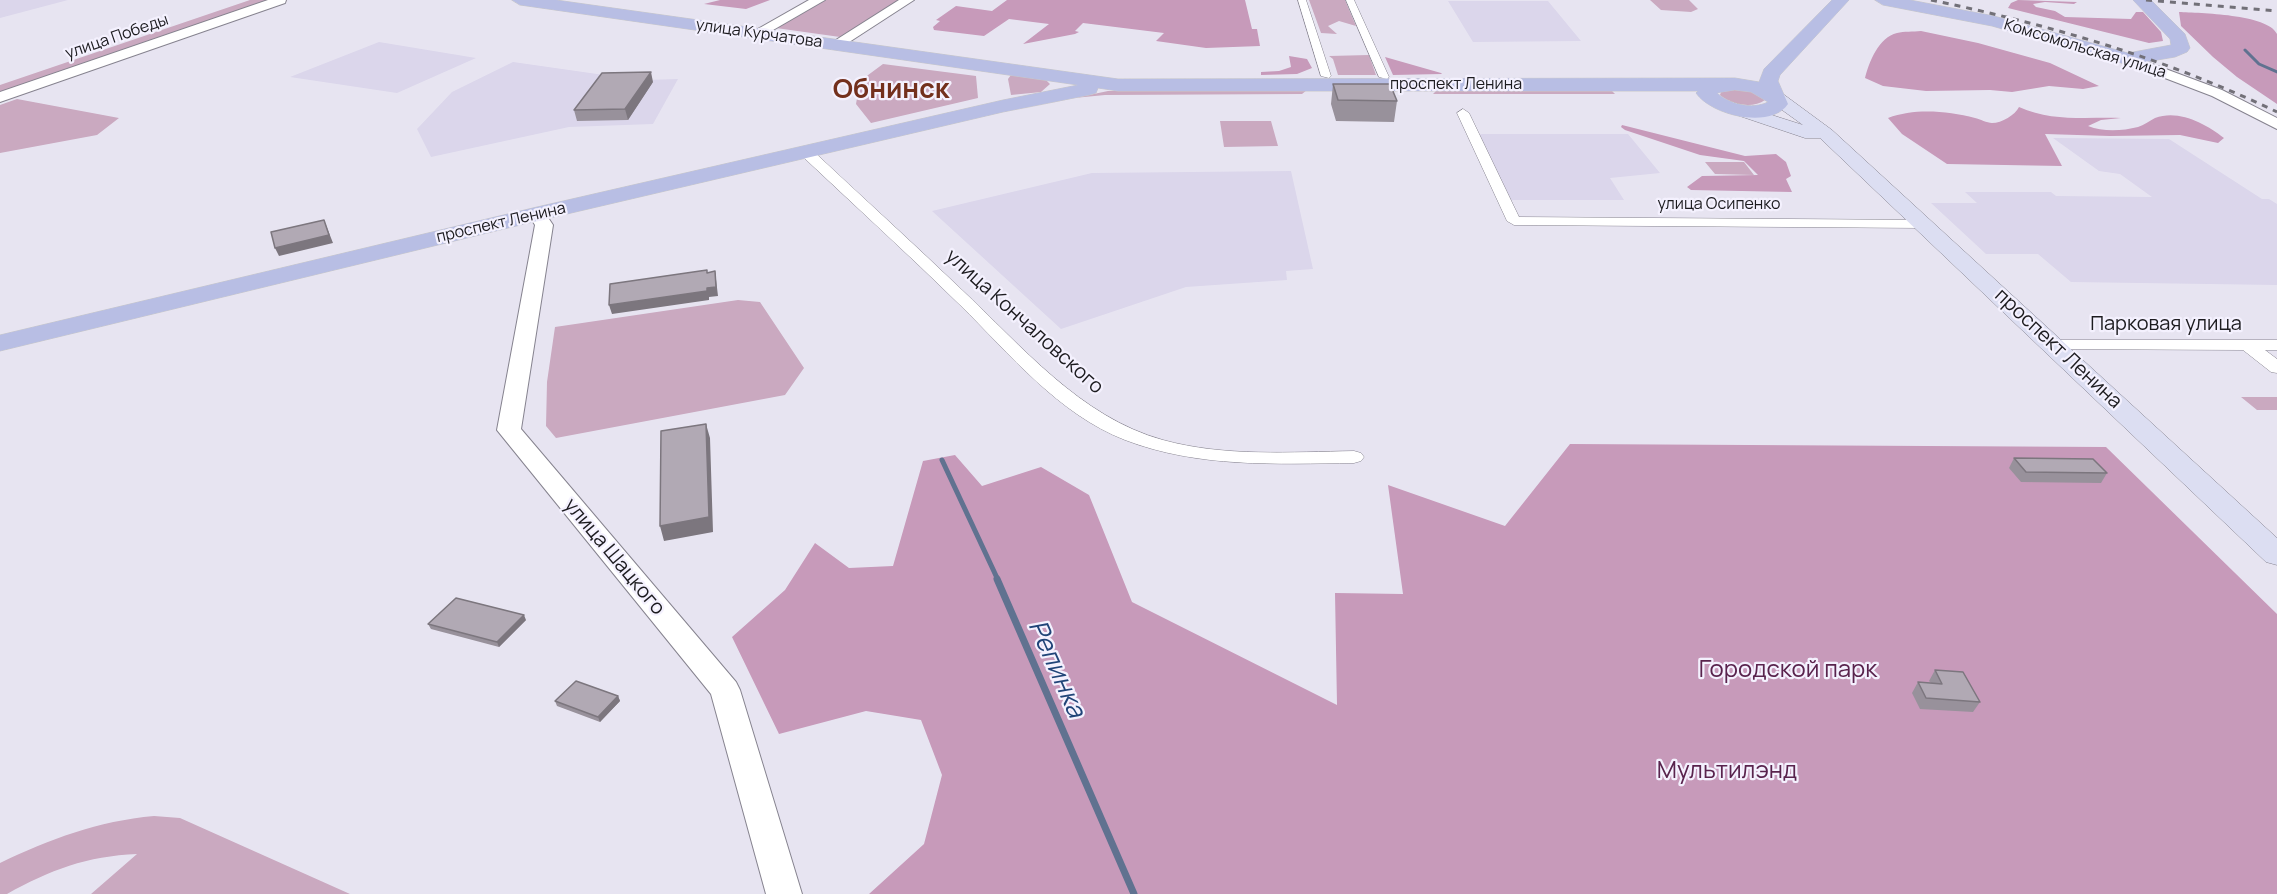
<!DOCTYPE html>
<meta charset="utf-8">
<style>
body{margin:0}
canvas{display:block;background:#e7e4f1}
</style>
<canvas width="2277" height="894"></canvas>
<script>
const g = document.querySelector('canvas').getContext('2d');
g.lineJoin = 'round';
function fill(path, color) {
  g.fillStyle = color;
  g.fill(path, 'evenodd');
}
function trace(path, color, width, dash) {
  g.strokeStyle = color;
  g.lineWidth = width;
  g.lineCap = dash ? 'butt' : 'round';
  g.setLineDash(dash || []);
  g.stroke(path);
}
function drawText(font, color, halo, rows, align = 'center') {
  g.font = font + ' Manrope,sans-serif';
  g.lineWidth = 4.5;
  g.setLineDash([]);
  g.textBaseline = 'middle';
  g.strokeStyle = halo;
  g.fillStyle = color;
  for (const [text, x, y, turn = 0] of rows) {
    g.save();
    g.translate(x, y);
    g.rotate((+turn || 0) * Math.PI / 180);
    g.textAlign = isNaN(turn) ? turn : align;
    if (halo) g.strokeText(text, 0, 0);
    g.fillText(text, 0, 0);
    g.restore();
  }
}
const built = new Path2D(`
 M 0,0 L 68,0 L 0,18 Z
 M 1448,1 L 1548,1 L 1581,41 L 1473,42 Z
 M 379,42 L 476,58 L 397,93 L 290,77 Z
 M 513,62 L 604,75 L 613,81 L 678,79 L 653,124 L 569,127 L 431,157 L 417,129 L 452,92 Z
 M 1481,134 L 1628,134 L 1660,173 L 1610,178 L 1624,200 L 1509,200 L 1478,136 Z
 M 2053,138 L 2169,139 L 2262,199 L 2269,199 L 2277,204 L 2277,285 L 2071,282 L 2038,254 L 1986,254 L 1931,203 L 1977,203 L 1965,192 L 2051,192 L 2056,196 L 2152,197 L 2120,174 L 2099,171 Z
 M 1291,171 L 1313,269 L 1286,271 L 1287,280 L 1186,287 L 1061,329 L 932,211 L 1092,173 Z`);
const green = new Path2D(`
 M 250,0 L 272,0 L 0,94 L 0,85 Z
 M 826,0 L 901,0 L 840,37 L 776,28 Z
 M 1309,0 L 1345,0 L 1356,26 L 1339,21 L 1328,26 L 1337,34 L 1321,33 Z
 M 1650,0 L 1689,0 L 1698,9 L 1691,12 L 1661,10 Z
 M 1369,55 L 1376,75 L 1338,75 L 1333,59 L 1329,56 Z
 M 883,64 L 976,76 L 978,98 L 871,123 L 856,104 L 860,81 Z
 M 1011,75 L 1045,79 L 1050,84 L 1041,92 L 1011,95 L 1008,79 Z
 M 1735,89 L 1752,92 L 1763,97 L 1765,100 C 1753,109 1731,105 1720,95 L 1721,92 Z
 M 1307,90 L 1302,94 L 1105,95 L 1074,98 L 1008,112 L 1108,91 Z
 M 1437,90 L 1611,90 L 1615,94 L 1433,94 Z
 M 17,99 L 119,118 L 97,135 L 0,153 L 0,105 Z
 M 1220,121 L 1271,121 L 1278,146 L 1224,147 Z
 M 1705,162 L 1744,162 L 1754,175 L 1715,174 Z
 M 738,300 L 760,302 L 804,368 L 785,395 L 556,438 L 546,426 L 547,382 L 555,327 Z
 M 2241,397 L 2277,397 L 2277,410 L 2257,410 Z
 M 154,816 L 180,818 L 350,894 L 91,894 L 137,854 C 87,856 50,870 7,894 L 0,894 L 0,863 C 50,839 98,821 154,816 Z`);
const forest = new Path2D(`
 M 720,0 L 770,0 L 746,9 L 704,4 Z
 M 1007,0 L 1245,0 L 1252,29 L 1257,29 L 1260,46 L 1206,48 L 1156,41 L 1164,33 L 1083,23 L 1075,31 L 1079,32 L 1075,34 L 1023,44 L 1049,24 L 1009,19 L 984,36 L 934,30 L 933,27 L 940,21 L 936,20 L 956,6 L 992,11 Z
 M 2018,0 L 2077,2 L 2074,4 L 2045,2 L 2033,4 L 2036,7 L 2055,11 L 2065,17 L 2131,19 L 2136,12 L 2143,12 L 2161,32 L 2163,41 L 2149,43 L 2008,8 L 2011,3 Z
 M 2179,12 C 2199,13 2268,14 2277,34 C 2277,43 2277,90 2277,104 L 2237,77 L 2213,57 L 2181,26 Z
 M 1921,31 L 1978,43 L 2050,63 L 2099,86 L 2083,89 L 2049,86 L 2012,92 L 1990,90 L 1926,91 L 1883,86 L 1865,78 C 1869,62 1879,37 1897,33 C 1904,31 1913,32 1921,31 Z
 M 1289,56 L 1307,59 L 1312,68 L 1297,74 L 1261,75 L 1261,72 L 1279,71 L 1291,67 Z
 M 1385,57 L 1441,73 L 1442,74 L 1393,75 Z
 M 2019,107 C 2052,122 2086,117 2121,118 L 2101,120 L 2088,126 C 2103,132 2122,131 2138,127 C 2144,125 2149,121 2155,118 C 2179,109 2206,124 2224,138 L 2218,143 L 2180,135 L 2110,136 L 2045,134 L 2062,166 L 1947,164 L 1902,134 L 1888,118 C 1915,108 1947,111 1975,118 C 1980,119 1987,123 1992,123 C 2002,123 2015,115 2019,107 Z
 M 1622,125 L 1745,156 L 1776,154 L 1786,162 L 1791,176 L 1786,179 L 1792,192 L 1691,190 L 1687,187 L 1702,176 L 1758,175 L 1744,161 L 1700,155 L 1625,130 L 1621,127 Z
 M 1570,444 L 2106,447 L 2277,614 L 2277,894 L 869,894 L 924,844 L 942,775 L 921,720 L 866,711 L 779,734 L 732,637 L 785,590 L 815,543 L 849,568 L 893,566 L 923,461 L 955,455 L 982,486 L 1041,467 L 1089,495 L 1132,602 L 1337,705 L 1335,593 L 1403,594 L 1388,485 L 1505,526 Z`);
const streamFar2 = new Path2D(`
 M 2245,50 L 2259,64 L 2277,72`);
const streamFar1 = new Path2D(`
 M 942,460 L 998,580`);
const stream = new Path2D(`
 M 997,579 L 1134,894`);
const pedestrian = new Path2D(`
 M 1298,0 L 1306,0 L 1331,76 L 1329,78 L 1321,76 Z
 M 1346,0 L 1354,0 L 1389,77 L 1387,79 L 1379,77 Z`);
const minor = new Path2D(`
 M 1463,109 L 1469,113 L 1519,217 L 1924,220 L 1931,224 L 1924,228 L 1514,225 L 1507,221 L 1457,113 Z
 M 806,148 L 811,149 C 861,196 912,242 961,289 C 1022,346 1080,417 1163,440 C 1225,457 1291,452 1354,451 L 1361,453 L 1364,457 L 1361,461 L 1354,463 C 1277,464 1198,468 1125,440 C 1058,414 1010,354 960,305 C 908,254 854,205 801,155 L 799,152 Z
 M 2054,340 L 2277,340 L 2277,350 L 2265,350 L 2277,359 L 2277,373 L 2271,372 L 2243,350 L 2048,349 L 2045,345 L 2048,341 Z`);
const tertiary = new Path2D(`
 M 268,0 L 286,0 L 285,3 L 0,102 L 0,92 Z
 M 809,0 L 825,0 L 761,37 L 756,38 L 749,34 Z
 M 899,0 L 914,0 L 840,48 L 830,48 L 828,45 Z
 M 2128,55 L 2222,90 L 2277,118 L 2277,129 L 2212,96 L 2123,62 L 2121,59 L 2123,56 Z
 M 537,209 L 543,210 L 553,225 L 521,429 L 736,682 L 740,690 L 802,894 L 766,894 L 711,694 L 497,430 L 535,225 L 528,214 L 531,210 Z`);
const secondary = new Path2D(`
 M 1777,93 L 1783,94 L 1832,130 L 2277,538 L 2277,565 L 2266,562 L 1820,138 L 1805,138 L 1725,111 L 1722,107 L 1725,103 L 1731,102 L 1803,125 L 1771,102 L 1768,98 L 1771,94 Z`);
const primary = new Path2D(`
 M 512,0 L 556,0 L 1118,79 L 1735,78 L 1759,82 L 1764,69 L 1832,0 L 1849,0 L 1780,75 L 1778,81 L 1788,104 C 1770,130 1711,115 1696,93 L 1698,91 L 1118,91 L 1098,88 L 1096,93 L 1089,95 L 1003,112 L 537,221 L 0,351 L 0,335 L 537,207 L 1003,100 L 1078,85 L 520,5 ZM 1735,90 L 1751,92 L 1768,102 C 1752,110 1729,104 1717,93 Z
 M 1875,0 L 1910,0 L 1994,16 L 2128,53 L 2171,45 L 2170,39 L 2133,0 L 2151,0 L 2185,34 L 2190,48 L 2187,52 L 2175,57 L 2128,65 L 1992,26 L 1883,5 Z`);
const rail = new Path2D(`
 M 1931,0 C 2051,25 2167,59 2277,112
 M 2146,0 L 2277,11`);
const wall = new Path2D(`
 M 653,82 L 628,120 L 577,121 L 574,110 Z
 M 1333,84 L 1397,101 L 1394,122 L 1336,121 L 1331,104 Z
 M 2014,458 L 2107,473 L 2101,483 L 2021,482 L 2009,468 Z
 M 526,620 L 499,647 L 431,629 L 428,624 Z
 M 1935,670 L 1980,702 L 1973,712 L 1920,709 L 1912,693 L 1918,682 L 1931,683 L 1929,681 Z
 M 618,696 L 620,701 L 600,722 L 557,706 L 555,701 Z`);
const shadedWall = new Path2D(`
 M 651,72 L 653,82 L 628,120 L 625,109 Z
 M 324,220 L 333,243 L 279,256 L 275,248 Z
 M 715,271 L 718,296 L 709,297 L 709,300 L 612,314 L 609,305 L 707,288 Z
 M 706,424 L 710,438 L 713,532 L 664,541 L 660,526 Z
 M 524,615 L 526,620 L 499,647 L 497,642 Z
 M 618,696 L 620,701 L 600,722 L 598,717 Z`);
const building = new Path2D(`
 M 651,72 L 625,109 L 574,110 L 602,73 Z
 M 1333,84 L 1390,84 L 1397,101 L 1338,100 Z
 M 324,220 L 329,235 L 275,248 L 271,232 Z
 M 707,270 L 707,273 L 715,271 L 716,287 L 707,288 L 707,291 L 609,305 L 610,284 Z
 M 706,424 L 709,517 L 660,526 L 661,431 Z
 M 2014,458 L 2093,459 L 2107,473 L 2026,472 Z
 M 456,598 L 524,615 L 497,642 L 428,624 Z
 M 1935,670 L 1963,672 L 1980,702 L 1926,698 L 1918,682 L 1942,684 Z
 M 576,681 L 618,696 L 598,717 L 555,701 Z`);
const farStreetnames = [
 ["улица Курчатова",759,34,8],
 ["улица Победы",117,37,-19],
 ["Комсомольская улица",2085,49,17],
 ["проспект Ленина",1456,85],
 ["улица Осипенко",1719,205],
 ["проспект Ленина",501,223,-13]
];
const streetNames = [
 ["улица Кончаловского",1024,322,42],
 ["Парковая улица",2166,324],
 ["проспект Ленина",2058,349,43],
 ["улица Шацкого",614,557,50]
];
const nearParknames = [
 ["Городской парк",1788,670],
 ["Мультилэнд",1727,771]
];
const nearWaternames = [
 ["Репинка",1056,669,66]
];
const farTownnames = [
 ["Обнинск",891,90]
];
fill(built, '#dbd6eb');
fill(green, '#caa9c0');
fill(forest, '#c79aba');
trace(streamFar2, '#607290', 3);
trace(streamFar1, '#607290', 5);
trace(stream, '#607290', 7);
trace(pedestrian, '#86838f', 1);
trace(minor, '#86838f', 1);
trace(tertiary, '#86838f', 2);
trace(secondary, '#86838f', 1);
trace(primary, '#c9c8c9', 1);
fill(pedestrian, '#fff');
fill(minor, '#fff');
fill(tertiary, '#fff');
fill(secondary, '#dcdef2');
fill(primary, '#b8bee4');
trace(rail, '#727078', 3, [6, 6]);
fill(wall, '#98919b');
fill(shadedWall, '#7c767e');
fill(building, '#b1a9b4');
trace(building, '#7c767e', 1.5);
drawText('16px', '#1c1b1f', '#f4f1fe', farStreetnames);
drawText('20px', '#1c1b1f', '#f4f1fe', streetNames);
drawText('24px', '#59234d', '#f4f1fe', nearParknames);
drawText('italic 26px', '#204478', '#f4f1fe', nearWaternames);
drawText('bold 27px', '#73301d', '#f4f1fe', farTownnames);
</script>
